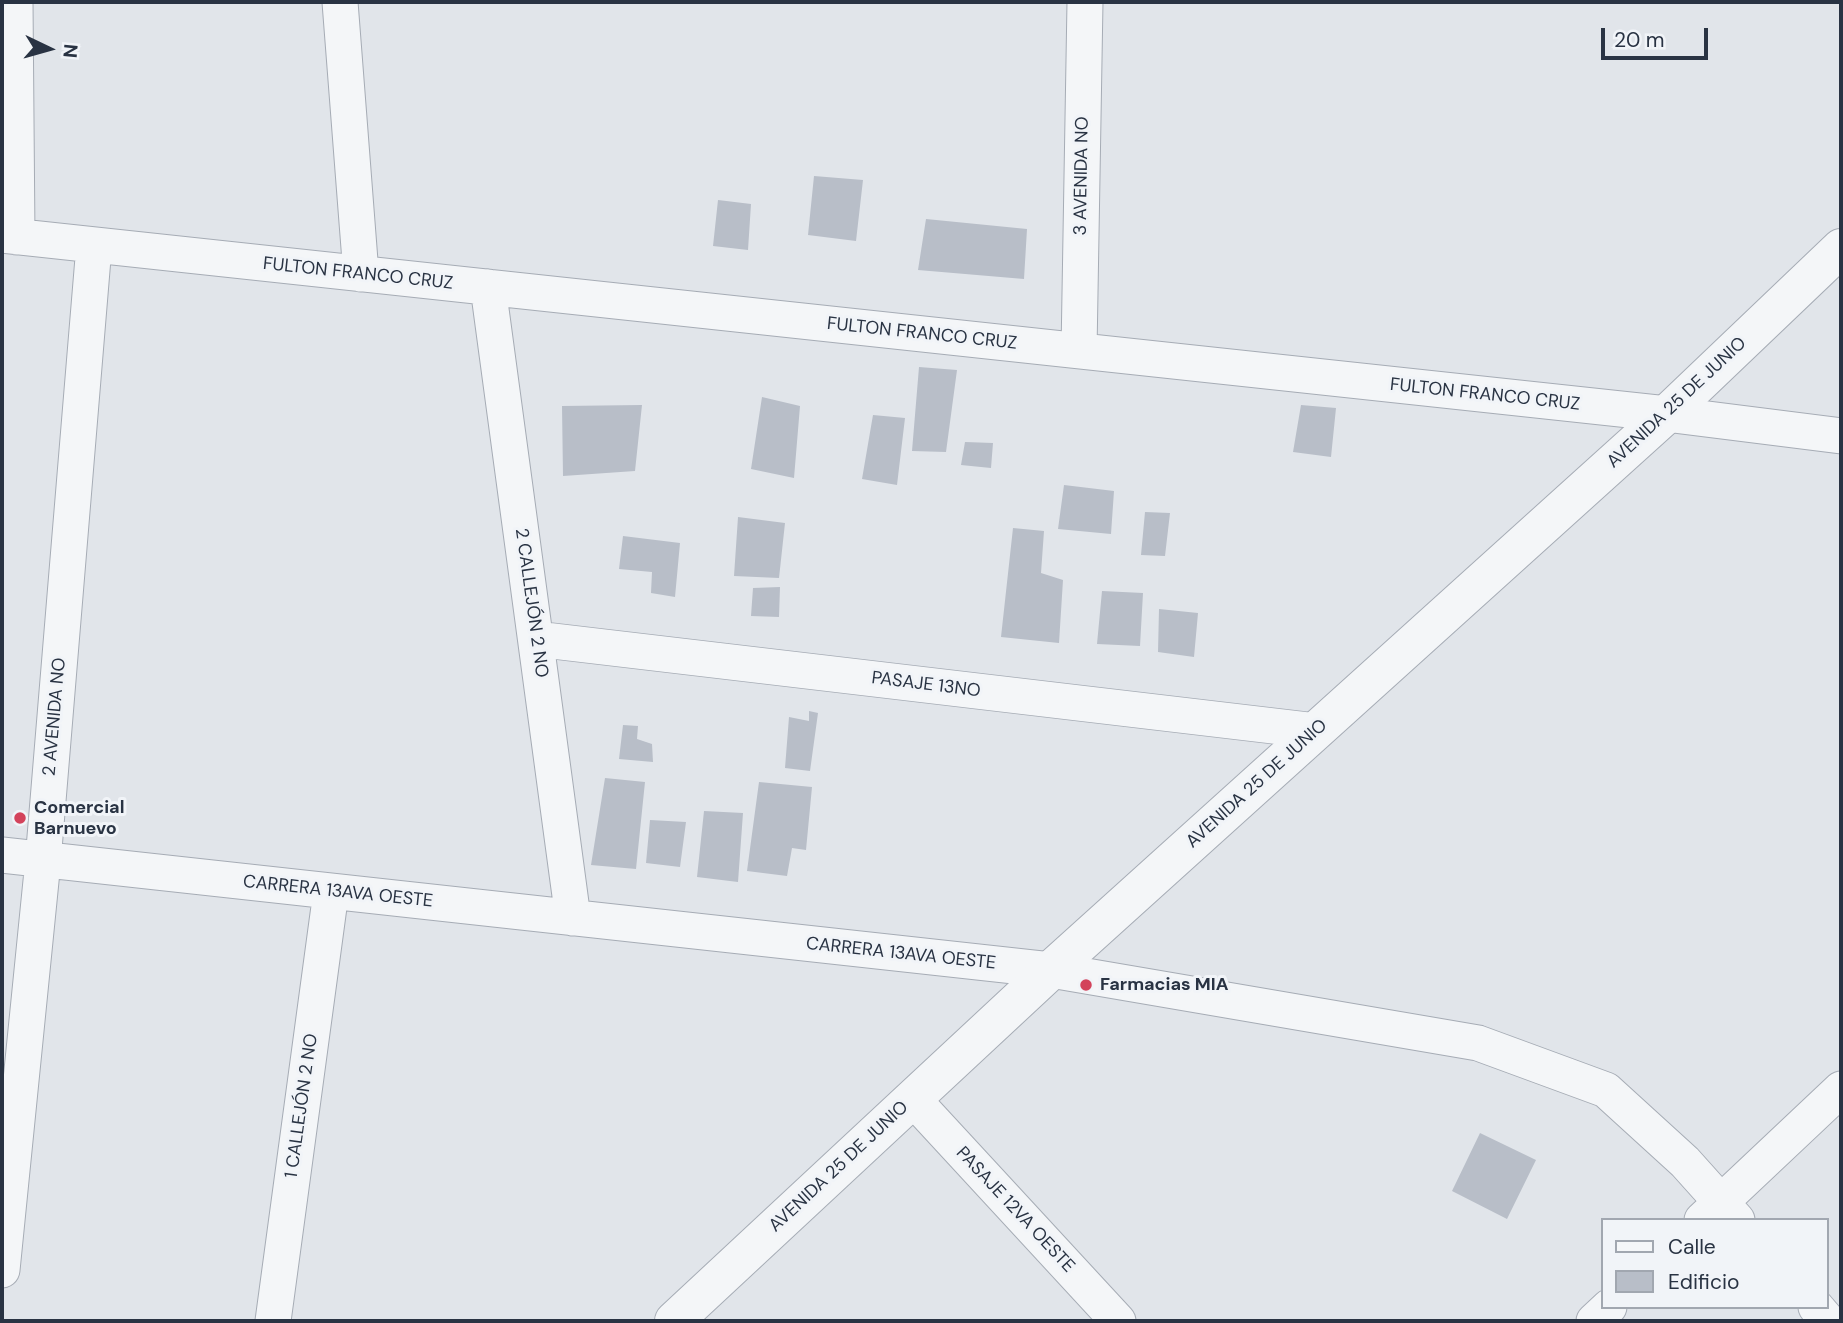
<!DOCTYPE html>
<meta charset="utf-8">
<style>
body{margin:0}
#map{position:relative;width:1843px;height:1323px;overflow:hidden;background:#e1e5ea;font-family:"DM Sans",sans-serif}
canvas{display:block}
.frame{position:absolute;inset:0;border:4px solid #293343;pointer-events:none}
.legend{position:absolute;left:1601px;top:1218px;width:228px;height:91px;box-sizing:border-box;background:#f1f4f8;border:2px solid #a1a7b0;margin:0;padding:9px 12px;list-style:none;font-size:21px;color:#293343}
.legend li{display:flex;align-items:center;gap:14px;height:35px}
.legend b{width:35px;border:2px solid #a1a7b0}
.north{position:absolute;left:14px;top:14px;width:70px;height:70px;-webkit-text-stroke:5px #f1f4f8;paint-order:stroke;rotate:95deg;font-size:19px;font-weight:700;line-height:28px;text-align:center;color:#293343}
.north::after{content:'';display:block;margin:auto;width:24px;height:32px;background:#293343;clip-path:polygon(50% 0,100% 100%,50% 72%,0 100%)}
.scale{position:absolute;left:1601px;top:28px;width:107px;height:32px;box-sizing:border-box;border:4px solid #293343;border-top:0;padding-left:9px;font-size:21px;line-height:24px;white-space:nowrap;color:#293343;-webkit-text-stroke:5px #f1f4f8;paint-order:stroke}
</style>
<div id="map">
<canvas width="1843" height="1323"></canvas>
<div class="frame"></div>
<ul class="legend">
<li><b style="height:9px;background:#f4f6f8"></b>Calle</li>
<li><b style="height:19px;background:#b8bec8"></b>Edificio</li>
</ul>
<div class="north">N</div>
<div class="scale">20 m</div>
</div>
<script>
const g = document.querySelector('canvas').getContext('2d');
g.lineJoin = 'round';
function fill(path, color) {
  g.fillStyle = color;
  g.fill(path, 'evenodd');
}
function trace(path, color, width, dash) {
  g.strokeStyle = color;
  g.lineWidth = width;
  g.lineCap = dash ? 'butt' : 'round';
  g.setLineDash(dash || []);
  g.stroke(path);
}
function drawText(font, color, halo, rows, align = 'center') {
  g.font = font + ' "DM Sans",sans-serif';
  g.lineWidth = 6;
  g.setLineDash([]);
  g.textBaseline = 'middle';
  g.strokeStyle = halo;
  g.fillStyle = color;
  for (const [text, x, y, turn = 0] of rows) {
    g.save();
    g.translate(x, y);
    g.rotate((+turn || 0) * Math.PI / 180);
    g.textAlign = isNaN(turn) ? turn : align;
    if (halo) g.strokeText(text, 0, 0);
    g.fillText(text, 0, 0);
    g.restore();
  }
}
const building = new Path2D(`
 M 814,176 L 863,180 L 856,241 L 808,235 Z
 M 718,200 L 751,204 L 748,250 L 713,246 Z
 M 926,219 L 1027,229 L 1024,279 L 918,270 Z
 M 919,367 L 957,370 L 946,452 L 912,451 Z
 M 762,397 L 800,406 L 794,478 L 751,469 Z
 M 642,405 L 635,471 L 563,476 L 562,406 Z
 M 1301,405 L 1336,408 L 1331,457 L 1293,452 Z
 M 873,415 L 905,418 L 897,485 L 862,479 Z
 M 965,442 L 993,443 L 991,468 L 961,465 Z
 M 1064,485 L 1114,491 L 1111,534 L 1058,529 Z
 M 1145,512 L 1170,513 L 1165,556 L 1141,555 Z
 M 738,517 L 785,523 L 779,578 L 734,576 Z
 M 1013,528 L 1044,531 L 1041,573 L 1063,580 L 1059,643 L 1001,637 Z
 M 623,536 L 680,543 L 675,597 L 651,593 L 652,572 L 619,569 Z
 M 780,587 L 779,617 L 751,616 L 753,588 Z
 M 1102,591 L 1143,593 L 1140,646 L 1097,644 Z
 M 1159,609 L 1198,613 L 1194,657 L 1158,652 Z
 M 809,711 L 818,713 L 810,771 L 785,768 L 789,717 L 809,721 Z
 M 623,725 L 638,726 L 637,739 L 652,744 L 653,762 L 619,759 Z
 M 605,778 L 645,782 L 636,869 L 591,865 Z
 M 759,782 L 812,787 L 806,850 L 792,848 L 787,876 L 747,871 Z
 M 704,811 L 743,813 L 738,882 L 697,877 Z
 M 650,820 L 686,822 L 680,867 L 646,863 Z
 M 1480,1133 L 1536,1160 L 1507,1219 L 1452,1191 Z`);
const minor = new Path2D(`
 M 15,2 L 17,237
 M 340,2 L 361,274
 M 2,235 L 1667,414 L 1841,436
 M 488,287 L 573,918
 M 1079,351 L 1085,2
 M 536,639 L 1316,731
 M 2,855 L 1051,970 L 1478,1043 L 1606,1090 L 1685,1162 L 1737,1220
 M 913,1099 L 1118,1321
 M 1702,1220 L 1841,1089
 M 2,1270 L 43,861 L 94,246
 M 1816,1307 L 1828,1321
 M 273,1321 L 331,892
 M 1594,1321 L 1609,1307`);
const tertiary = new Path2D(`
 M 674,1321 L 1051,970 L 1667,414 L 1841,248`);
const markers = [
 [20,818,7,"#d3435b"],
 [1086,985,7,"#d3435b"]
];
const streetNames = [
 ["3 AVENIDA NO",1082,176,-89],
 ["FULTON FRANCO CRUZ",358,274,6],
 ["FULTON FRANCO CRUZ",922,334,6],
 ["FULTON FRANCO CRUZ",1485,395,6],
 ["AVENIDA 25 DE JUNIO",1677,403,-43],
 ["2 CALLEJÓN 2 NO",531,603,82],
 ["PASAJE 13NO",926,685,7],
 ["2 AVENIDA NO",55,717,-85],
 ["AVENIDA 25 DE JUNIO",1257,784,-42],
 ["CARRERA 13AVA OESTE",338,892,6],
 ["CARRERA 13AVA OESTE",901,954,6],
 ["1 CALLEJÓN 2 NO",302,1106,-82],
 ["AVENIDA 25 DE JUNIO",839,1167,-43],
 ["PASAJE 12VA OESTE",1015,1210,47]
];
const poiNames = [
 ["Comercial",34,808],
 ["Barnuevo",34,829],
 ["Farmacias MIA",1100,985]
];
fill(building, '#b8bec8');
trace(minor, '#a6acb5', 37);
trace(tertiary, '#a6acb5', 40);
trace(minor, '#f4f6f8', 35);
trace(tertiary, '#f4f6f8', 38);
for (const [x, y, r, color] of markers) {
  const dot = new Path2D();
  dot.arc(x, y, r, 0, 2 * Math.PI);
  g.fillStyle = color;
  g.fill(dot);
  trace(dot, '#f1f4f8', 2.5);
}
drawText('18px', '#293343', '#f1f4f8', streetNames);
drawText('bold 18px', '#293343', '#f1f4f8', poiNames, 'left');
</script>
